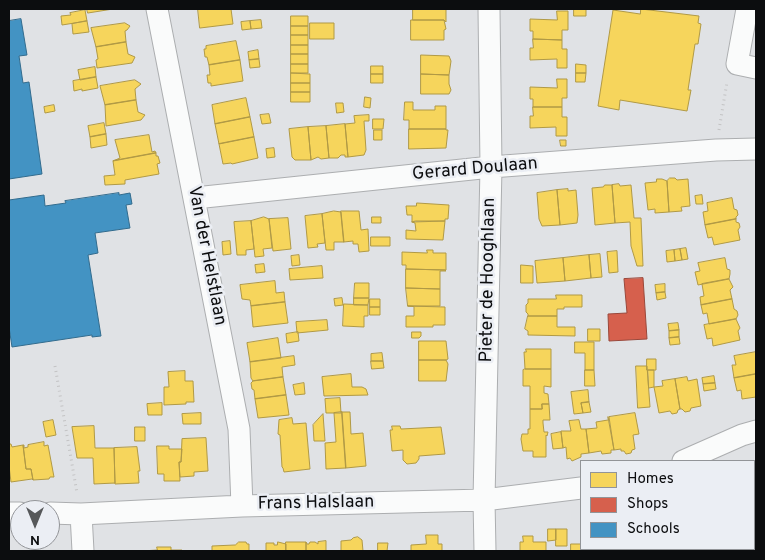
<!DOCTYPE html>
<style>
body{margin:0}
#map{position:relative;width:765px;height:560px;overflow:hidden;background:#e0e2e5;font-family:Overpass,sans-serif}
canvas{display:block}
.frame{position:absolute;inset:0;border:10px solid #0c0d0f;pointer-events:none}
.legend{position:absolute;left:580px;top:460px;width:175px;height:90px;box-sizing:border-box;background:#ebeef4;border:1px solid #929498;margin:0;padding:6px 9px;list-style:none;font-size:15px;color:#0c0d0f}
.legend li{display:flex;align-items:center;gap:10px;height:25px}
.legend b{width:25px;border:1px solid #929498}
.north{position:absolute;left:10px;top:500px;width:50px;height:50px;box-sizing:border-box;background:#ebeef4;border:1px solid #929498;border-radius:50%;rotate:180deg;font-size:14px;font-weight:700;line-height:20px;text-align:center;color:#0c0d0f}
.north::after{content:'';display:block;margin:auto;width:18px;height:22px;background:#56585a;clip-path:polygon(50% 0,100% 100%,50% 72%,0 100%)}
</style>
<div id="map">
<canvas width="765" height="560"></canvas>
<div class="frame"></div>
<ul class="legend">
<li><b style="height:14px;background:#f6d55c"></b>Homes</li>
<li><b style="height:14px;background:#d6604d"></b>Shops</li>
<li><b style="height:14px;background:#4393c3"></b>Schools</li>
</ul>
<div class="north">N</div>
</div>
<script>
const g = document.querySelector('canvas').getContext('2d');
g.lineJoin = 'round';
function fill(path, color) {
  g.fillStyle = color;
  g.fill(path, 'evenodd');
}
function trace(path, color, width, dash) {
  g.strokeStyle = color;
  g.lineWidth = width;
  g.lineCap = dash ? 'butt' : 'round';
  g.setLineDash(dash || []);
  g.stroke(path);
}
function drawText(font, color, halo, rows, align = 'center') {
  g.font = font + ' Overpass,sans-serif';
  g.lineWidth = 5;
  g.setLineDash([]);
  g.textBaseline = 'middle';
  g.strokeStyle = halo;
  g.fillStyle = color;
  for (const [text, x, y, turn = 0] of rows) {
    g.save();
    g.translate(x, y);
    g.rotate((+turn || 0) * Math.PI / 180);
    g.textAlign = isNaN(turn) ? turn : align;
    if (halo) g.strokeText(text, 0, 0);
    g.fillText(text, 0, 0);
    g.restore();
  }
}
const homes = new Path2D(`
 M 87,9 L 113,9 L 88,13 Z
 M 198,9 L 231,9 L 233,24 L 200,28 Z
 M 413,9 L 446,9 L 446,22 L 444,20 L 413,20 Z
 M 574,9 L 586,9 L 586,16 L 574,16 Z
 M 641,9 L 699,16 L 698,23 L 701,24 L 698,44 L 695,44 L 688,90 L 691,90 L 687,111 L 620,100 L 619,110 L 598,106 L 613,10 L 640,14 Z
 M 85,10 L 87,21 L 62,25 L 61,16 L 71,15 L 70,13 Z
 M 557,11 L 568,11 L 568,30 L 562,30 L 562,40 L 533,39 L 533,31 L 530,31 L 530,19 L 557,20 Z
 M 291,16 L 308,16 L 308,26 L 291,26 Z
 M 261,20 L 262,28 L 251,29 L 250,21 Z
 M 411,20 L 444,20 L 446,29 L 444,30 L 444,40 L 411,40 Z
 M 87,21 L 89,32 L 73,34 L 72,24 Z
 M 250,21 L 251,29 L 242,30 L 241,22 Z
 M 125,23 L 130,26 L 127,30 L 125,31 L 126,42 L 96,47 L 91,28 Z
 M 310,23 L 334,23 L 334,39 L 310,39 Z
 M 291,26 L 308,26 L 308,35 L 291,35 Z
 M 291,35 L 308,35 L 308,45 L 291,45 Z
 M 533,39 L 562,40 L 562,49 L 567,49 L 567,68 L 557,68 L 557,59 L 530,60 L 530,48 L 533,48 Z
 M 236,41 L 240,60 L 209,65 L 207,57 L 205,57 L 204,49 L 206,49 L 206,46 Z
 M 126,42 L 128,54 L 135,57 L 132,63 L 97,68 L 96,60 L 98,59 L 96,47 Z
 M 291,45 L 308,45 L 308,54 L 291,54 Z
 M 258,50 L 259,59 L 249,60 L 248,52 Z
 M 291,54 L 308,54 L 308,64 L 291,64 Z
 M 421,55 L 449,56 L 451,61 L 449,75 L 421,74 Z
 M 259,59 L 260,67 L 250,68 L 249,60 Z
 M 240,60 L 243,81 L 211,86 L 211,83 L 208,83 L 207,75 L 210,75 L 209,65 Z
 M 291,64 L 308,64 L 308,73 L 291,73 Z
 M 576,64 L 586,65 L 586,73 L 576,73 Z
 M 371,66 L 383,66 L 383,74 L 371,74 Z
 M 95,67 L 96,77 L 80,80 L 78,70 Z
 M 291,73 L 310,74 L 310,83 L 291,83 Z
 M 576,73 L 586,73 L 585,82 L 576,82 Z
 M 371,74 L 383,74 L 383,83 L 371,83 Z
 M 421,74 L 449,75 L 449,84 L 451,90 L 449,94 L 421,94 Z
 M 96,77 L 98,88 L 82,91 L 82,89 L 74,91 L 73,81 Z
 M 557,79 L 567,79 L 567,98 L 562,98 L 562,107 L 533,107 L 533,99 L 530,99 L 530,87 L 557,88 Z
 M 135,80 L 141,84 L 135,89 L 136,100 L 105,105 L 100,86 Z
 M 291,83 L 310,83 L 310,92 L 291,92 Z
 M 291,92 L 310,92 L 310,102 L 291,102 Z
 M 365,97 L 371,98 L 370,108 L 364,107 Z
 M 246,98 L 250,117 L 215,124 L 212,105 Z
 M 136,100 L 138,112 L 145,115 L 141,120 L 106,126 L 105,105 Z
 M 405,102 L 413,102 L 413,110 L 435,110 L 435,106 L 446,106 L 446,129 L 409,129 L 409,120 L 404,120 Z
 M 336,103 L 343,103 L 344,112 L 337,113 Z
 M 54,105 L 55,111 L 45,113 L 44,107 Z
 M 533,107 L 562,107 L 562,117 L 567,117 L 567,136 L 556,136 L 556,127 L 530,128 L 530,116 L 533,116 Z
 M 269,114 L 271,123 L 262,124 L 260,115 Z
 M 369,115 L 369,121 L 364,121 L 366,150 L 364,155 L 348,157 L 345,124 L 355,123 L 354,116 Z
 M 250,117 L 254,137 L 219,144 L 215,124 Z
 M 373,119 L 384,119 L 383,129 L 373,129 Z
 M 104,123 L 106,134 L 90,137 L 88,126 Z
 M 345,124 L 348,157 L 345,157 L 345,155 L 341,155 L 338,158 L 329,158 L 326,126 Z
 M 326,126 L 329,158 L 321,159 L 318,157 L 311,160 L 308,127 Z
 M 308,127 L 311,160 L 295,160 L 292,157 L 289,129 Z
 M 409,129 L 446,129 L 446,130 L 448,130 L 446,148 L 409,149 Z
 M 374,130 L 382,130 L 382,140 L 374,140 Z
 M 106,134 L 107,145 L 91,148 L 90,137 Z
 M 149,135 L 152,152 L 155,151 L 156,153 L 113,161 L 120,158 L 115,140 Z
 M 254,137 L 258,158 L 232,164 L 231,163 L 223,164 L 219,144 Z
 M 560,140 L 566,140 L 566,146 L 561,146 Z
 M 274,148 L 275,157 L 267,158 L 266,149 Z
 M 156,153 L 156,156 L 158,156 L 160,163 L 157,164 L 159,174 L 125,180 L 125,184 L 105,185 L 104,176 L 115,175 L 113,161 Z
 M 670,178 L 675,178 L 677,180 L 688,179 L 690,206 L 681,207 L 682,211 L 669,212 L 667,181 Z
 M 657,179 L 662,179 L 667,181 L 669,212 L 655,213 L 655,209 L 648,210 L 645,183 L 656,182 Z
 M 619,184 L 620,186 L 631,185 L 634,218 L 641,218 L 643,266 L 637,266 L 631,246 L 630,222 L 615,223 L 612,185 Z
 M 605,185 L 612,185 L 615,223 L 595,225 L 592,188 L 603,187 Z
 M 568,189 L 568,191 L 576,190 L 578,215 L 577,223 L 560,225 L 557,190 Z
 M 557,190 L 560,225 L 542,226 L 539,219 L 537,193 Z
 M 702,195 L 703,204 L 696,204 L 695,196 Z
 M 732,198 L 734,209 L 737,210 L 738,215 L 736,217 L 736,219 L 705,225 L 703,212 L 708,211 L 707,203 Z
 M 417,203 L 449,205 L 448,219 L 445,219 L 445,221 L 412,222 L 412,215 L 407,215 L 406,206 L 416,206 Z
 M 334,211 L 341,212 L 344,242 L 334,242 L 334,250 L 326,250 L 322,214 Z
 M 341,211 L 359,211 L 361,230 L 368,229 L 369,251 L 359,252 L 358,244 L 353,244 L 353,241 L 344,242 Z
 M 322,214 L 325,243 L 317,244 L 318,247 L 308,248 L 305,216 Z
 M 264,217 L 269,219 L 272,248 L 263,249 L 264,256 L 255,257 L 251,221 Z
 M 372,217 L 381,217 L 381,223 L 372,223 Z
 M 288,218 L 291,249 L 273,251 L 269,219 Z
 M 736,219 L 736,222 L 739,223 L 740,227 L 738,230 L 740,240 L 714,245 L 712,237 L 708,238 L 705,225 Z
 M 251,221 L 254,249 L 246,250 L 246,255 L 237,255 L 234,222 Z
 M 416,221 L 445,221 L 443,240 L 406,239 L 406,230 L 416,231 L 415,223 L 412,222 Z
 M 371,237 L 390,237 L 390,246 L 371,246 Z
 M 230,241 L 231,254 L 223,255 L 222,242 Z
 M 686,248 L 688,259 L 682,260 L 680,249 Z
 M 680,249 L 682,260 L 675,261 L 674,250 Z
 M 427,250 L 433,250 L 433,253 L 446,253 L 446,270 L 406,269 L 406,265 L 402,265 L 402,252 L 427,253 Z
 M 674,250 L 675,261 L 667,262 L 666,251 Z
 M 617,251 L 618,272 L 609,273 L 607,252 Z
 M 600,254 L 602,277 L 591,278 L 589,255 Z
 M 299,255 L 300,265 L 292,266 L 291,256 Z
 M 589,255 L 591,278 L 565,281 L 563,258 Z
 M 563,258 L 565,281 L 537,283 L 535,261 Z
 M 725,258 L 727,269 L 730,270 L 730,274 L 729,279 L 698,285 L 695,272 L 700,271 L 698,263 Z
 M 264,264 L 265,272 L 256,273 L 255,265 Z
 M 521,265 L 533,266 L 533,283 L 521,283 Z
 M 322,266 L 323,278 L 290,280 L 289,269 Z
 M 406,269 L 445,270 L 446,271 L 440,271 L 440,289 L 406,288 Z
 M 729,279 L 733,287 L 730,290 L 732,299 L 701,305 L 700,297 L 704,296 L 702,284 Z
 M 275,281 L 276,293 L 284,292 L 285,302 L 251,306 L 250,300 L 242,299 L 240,285 Z
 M 355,283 L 369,283 L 369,298 L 354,298 Z
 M 665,284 L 665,292 L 656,293 L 655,285 Z
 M 406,288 L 440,289 L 440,306 L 408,306 Z
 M 665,292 L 666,298 L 657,300 L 656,293 Z
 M 556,295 L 582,295 L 582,307 L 564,307 L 564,309 L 557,309 L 557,316 L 528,316 L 528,314 L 526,312 L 526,305 L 528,303 L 528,299 L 556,299 Z
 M 342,298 L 343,305 L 335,306 L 334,299 Z
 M 354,298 L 369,298 L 368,305 L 354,305 Z
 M 370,299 L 380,299 L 380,307 L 370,307 Z
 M 732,299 L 734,309 L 737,311 L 738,315 L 736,319 L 709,324 L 707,313 L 703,314 L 701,305 Z
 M 285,302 L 288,323 L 253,327 L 251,306 Z
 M 344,304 L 368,305 L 368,316 L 364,316 L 364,327 L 343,326 Z
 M 408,306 L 445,307 L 445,325 L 433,325 L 433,327 L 406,327 L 406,316 L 414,316 L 414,307 Z
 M 370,307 L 380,307 L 380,315 L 370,315 Z
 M 528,316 L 557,316 L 557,327 L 575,327 L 575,336 L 528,335 L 528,331 L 525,329 Z
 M 736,319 L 740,328 L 738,331 L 740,340 L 713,346 L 712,338 L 707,339 L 704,325 Z
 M 327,320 L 328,330 L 297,333 L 296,322 Z
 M 678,323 L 679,330 L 669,331 L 668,324 Z
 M 588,329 L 600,329 L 600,341 L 588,341 Z
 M 679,330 L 679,337 L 669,338 L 669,331 Z
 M 298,332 L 299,341 L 287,343 L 286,334 Z
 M 412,332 L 421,332 L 421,336 L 419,338 L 412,338 Z
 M 679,337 L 680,344 L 670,345 L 669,338 Z
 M 278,338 L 281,358 L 250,362 L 247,343 Z
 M 419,341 L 446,341 L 448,359 L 446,360 L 419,360 Z
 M 575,342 L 594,342 L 594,370 L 585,370 L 585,353 L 575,353 Z
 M 526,349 L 551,349 L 551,369 L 525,369 L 524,352 L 526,352 Z
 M 756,352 L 756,374 L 734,378 L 732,365 L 736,365 L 734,356 Z
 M 382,353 L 383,361 L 371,361 L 371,354 Z
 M 294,356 L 295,365 L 282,367 L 283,377 L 253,381 L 251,378 L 250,362 Z
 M 647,359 L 656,359 L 656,370 L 647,370 Z
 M 419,360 L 446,360 L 448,364 L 446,381 L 419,381 Z
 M 371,361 L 383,361 L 384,368 L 372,369 Z
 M 636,366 L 647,366 L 650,407 L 638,408 Z
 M 525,369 L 551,369 L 551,387 L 544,386 L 544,393 L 548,394 L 549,404 L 542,404 L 542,409 L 530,409 L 530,386 L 523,386 L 523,370 Z
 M 585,370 L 594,370 L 595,386 L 585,386 Z
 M 648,370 L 654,370 L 654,387 L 649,388 Z
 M 185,371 L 185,381 L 193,381 L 194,402 L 186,402 L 186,404 L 164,405 L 164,387 L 169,387 L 168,372 Z
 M 351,374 L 352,387 L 362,387 L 366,389 L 368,395 L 324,396 L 322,377 Z
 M 756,374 L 756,397 L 742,399 L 741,390 L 737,391 L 734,378 Z
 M 714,376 L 715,383 L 703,384 L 702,378 Z
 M 283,377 L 286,395 L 255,399 L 254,390 L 252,389 L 251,383 L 253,381 Z
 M 687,377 L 688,381 L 697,379 L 701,406 L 691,408 L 690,411 L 685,412 L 682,409 L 680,409 L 675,379 Z
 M 675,379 L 680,409 L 678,410 L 677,413 L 672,414 L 670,411 L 659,413 L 654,387 L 663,386 L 662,381 Z
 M 304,383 L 305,394 L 295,395 L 293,385 Z
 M 715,383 L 716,389 L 704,391 L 703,384 Z
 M 588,390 L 589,402 L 581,403 L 583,413 L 574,414 L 571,392 Z
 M 286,395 L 289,415 L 258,418 L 255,399 Z
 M 340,398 L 341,413 L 326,413 L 325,399 Z
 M 589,402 L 591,412 L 583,413 L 581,403 Z
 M 162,403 L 162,415 L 148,415 L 147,404 Z
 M 542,404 L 549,404 L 550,420 L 543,420 L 543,423 L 544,432 L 548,432 L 547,436 L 546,435 L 546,457 L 533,457 L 533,451 L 523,451 L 521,439 L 522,434 L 528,434 L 528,429 L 530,429 L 530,409 L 542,409 Z
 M 342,412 L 346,468 L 326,469 L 325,443 L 336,442 L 334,413 Z
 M 342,412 L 350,412 L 351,434 L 363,433 L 366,466 L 346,468 Z
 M 201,413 L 201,424 L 183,424 L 182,414 Z
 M 635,413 L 639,434 L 633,435 L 635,449 L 632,450 L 631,453 L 626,454 L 624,451 L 621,451 L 621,449 L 614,450 L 609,417 Z
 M 323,414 L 325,441 L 314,441 L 313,425 Z
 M 608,417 L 614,450 L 611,450 L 611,453 L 602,454 L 601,451 L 589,453 L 586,429 L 597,428 L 596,422 L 608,420 Z
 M 292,418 L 293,424 L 306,423 L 310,469 L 284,472 L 283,468 L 282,467 L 280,435 L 278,434 L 279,420 Z
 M 53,420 L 56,435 L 46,437 L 43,422 Z
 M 579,420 L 581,429 L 586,429 L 589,453 L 581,454 L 581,457 L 572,461 L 570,458 L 567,459 L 566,447 L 563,448 L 561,431 L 571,431 L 569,421 Z
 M 94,426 L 95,448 L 114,448 L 115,483 L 94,484 L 93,458 L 77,458 L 72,427 Z
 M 392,426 L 400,426 L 401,429 L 441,427 L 445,454 L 419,456 L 419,459 L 416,463 L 407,464 L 403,460 L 403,450 L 392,451 L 390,430 L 392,430 Z
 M 135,427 L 145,427 L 145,441 L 135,441 Z
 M 561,432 L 563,448 L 553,449 L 551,434 Z
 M 206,438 L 208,471 L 194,472 L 194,476 L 180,477 L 179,462 L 181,462 L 182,439 Z
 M 44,442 L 44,446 L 48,445 L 54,477 L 50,477 L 49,479 L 33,480 L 31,469 L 26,469 L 23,445 L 24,445 L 24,448 L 28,447 L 28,445 Z
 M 9,444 L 11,444 L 12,447 L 23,445 L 26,469 L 31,469 L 33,480 L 32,479 L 11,482 L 9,466 Z
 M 157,446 L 169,446 L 169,449 L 182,449 L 181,462 L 179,462 L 180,481 L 164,481 L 164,474 L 158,474 Z
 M 137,447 L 140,471 L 138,471 L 139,483 L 115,484 L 114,448 Z
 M 548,529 L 556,529 L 556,540 L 548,541 Z
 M 556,529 L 567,529 L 567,546 L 556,546 Z
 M 426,535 L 438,535 L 438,544 L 442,544 L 442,551 L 411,551 L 411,545 L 426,544 Z
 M 523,536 L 533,536 L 533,542 L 546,542 L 546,551 L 520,551 L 520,542 L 523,542 Z
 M 358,537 L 362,540 L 363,551 L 341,551 L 341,541 L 351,540 L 353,538 Z
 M 326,541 L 326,551 L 306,551 L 306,542 L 307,544 L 309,544 L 310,542 L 315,542 L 318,544 L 318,542 Z
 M 239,542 L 246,542 L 247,544 L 249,544 L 249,551 L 212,551 L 212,546 L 235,545 Z
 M 278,542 L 286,544 L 286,551 L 266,551 L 266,543 L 274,543 L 274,545 L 277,545 Z
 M 286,542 L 306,542 L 306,551 L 286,551 Z
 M 378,543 L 388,543 L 387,551 L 378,551 Z
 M 571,544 L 581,544 L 581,549 L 592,549 L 592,551 L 571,551 Z
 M 157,547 L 171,547 L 171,550 L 182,550 L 183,551 L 142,551 L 157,550 Z
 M 592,549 L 613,549 L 613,551 L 592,551 Z
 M 613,549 L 635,549 L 635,551 L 613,551 Z
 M 660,549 L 686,549 L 686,551 L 661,551 Z
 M 686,549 L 732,549 L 733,551 L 686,551 Z`);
const shops = new Path2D(`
 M 643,278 L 647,339 L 609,341 L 608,314 L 627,313 L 624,279 Z`);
const schools = new Path2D(`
 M 21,19 L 27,55 L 19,56 L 23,83 L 29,82 L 42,174 L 9,179 L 9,21 Z
 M 119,193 L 119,195 L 130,193 L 132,204 L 126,205 L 130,228 L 95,233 L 98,253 L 88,255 L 101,336 L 92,337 L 92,335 L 12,347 L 9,327 L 9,200 L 44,195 L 45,206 L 66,203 L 65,201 Z
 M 756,527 L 756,551 L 740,551 L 740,549 L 754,549 L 754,528 Z`);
const path = new Path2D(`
 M 719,130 L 727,82
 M 55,366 L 77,493`);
const minor = new Path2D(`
 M 157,9 L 239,429 L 242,506
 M 747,9 L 737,64 L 756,68
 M 195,198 L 491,167 L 716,150 L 756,149
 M 683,461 L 742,435 L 756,431
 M 9,513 L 20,513
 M 50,513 L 81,514 L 242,506 L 484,500 L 581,488
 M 81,514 L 83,551
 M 485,551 L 484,500 L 491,167 L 489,9`);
const streetNames = [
 ["Gerard Doulaan",475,170,-5],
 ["Van der Helstlaan",206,256,79],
 ["Pieter de Hooghlaan",489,280,-89],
 ["Frans Halslaan",316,504,-1]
];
fill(homes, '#f6d55c');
trace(homes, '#b09945', 1);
fill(shops, '#d6604d');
trace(shops, '#99473a', 1);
fill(schools, '#4393c3');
trace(schools, '#326b8d', 1);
trace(minor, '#acaeb0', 23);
trace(path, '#c3c3c4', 3, [1, 4]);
trace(minor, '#fafbfb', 21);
drawText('18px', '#0c0d0f', '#ebeef4', streetNames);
</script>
